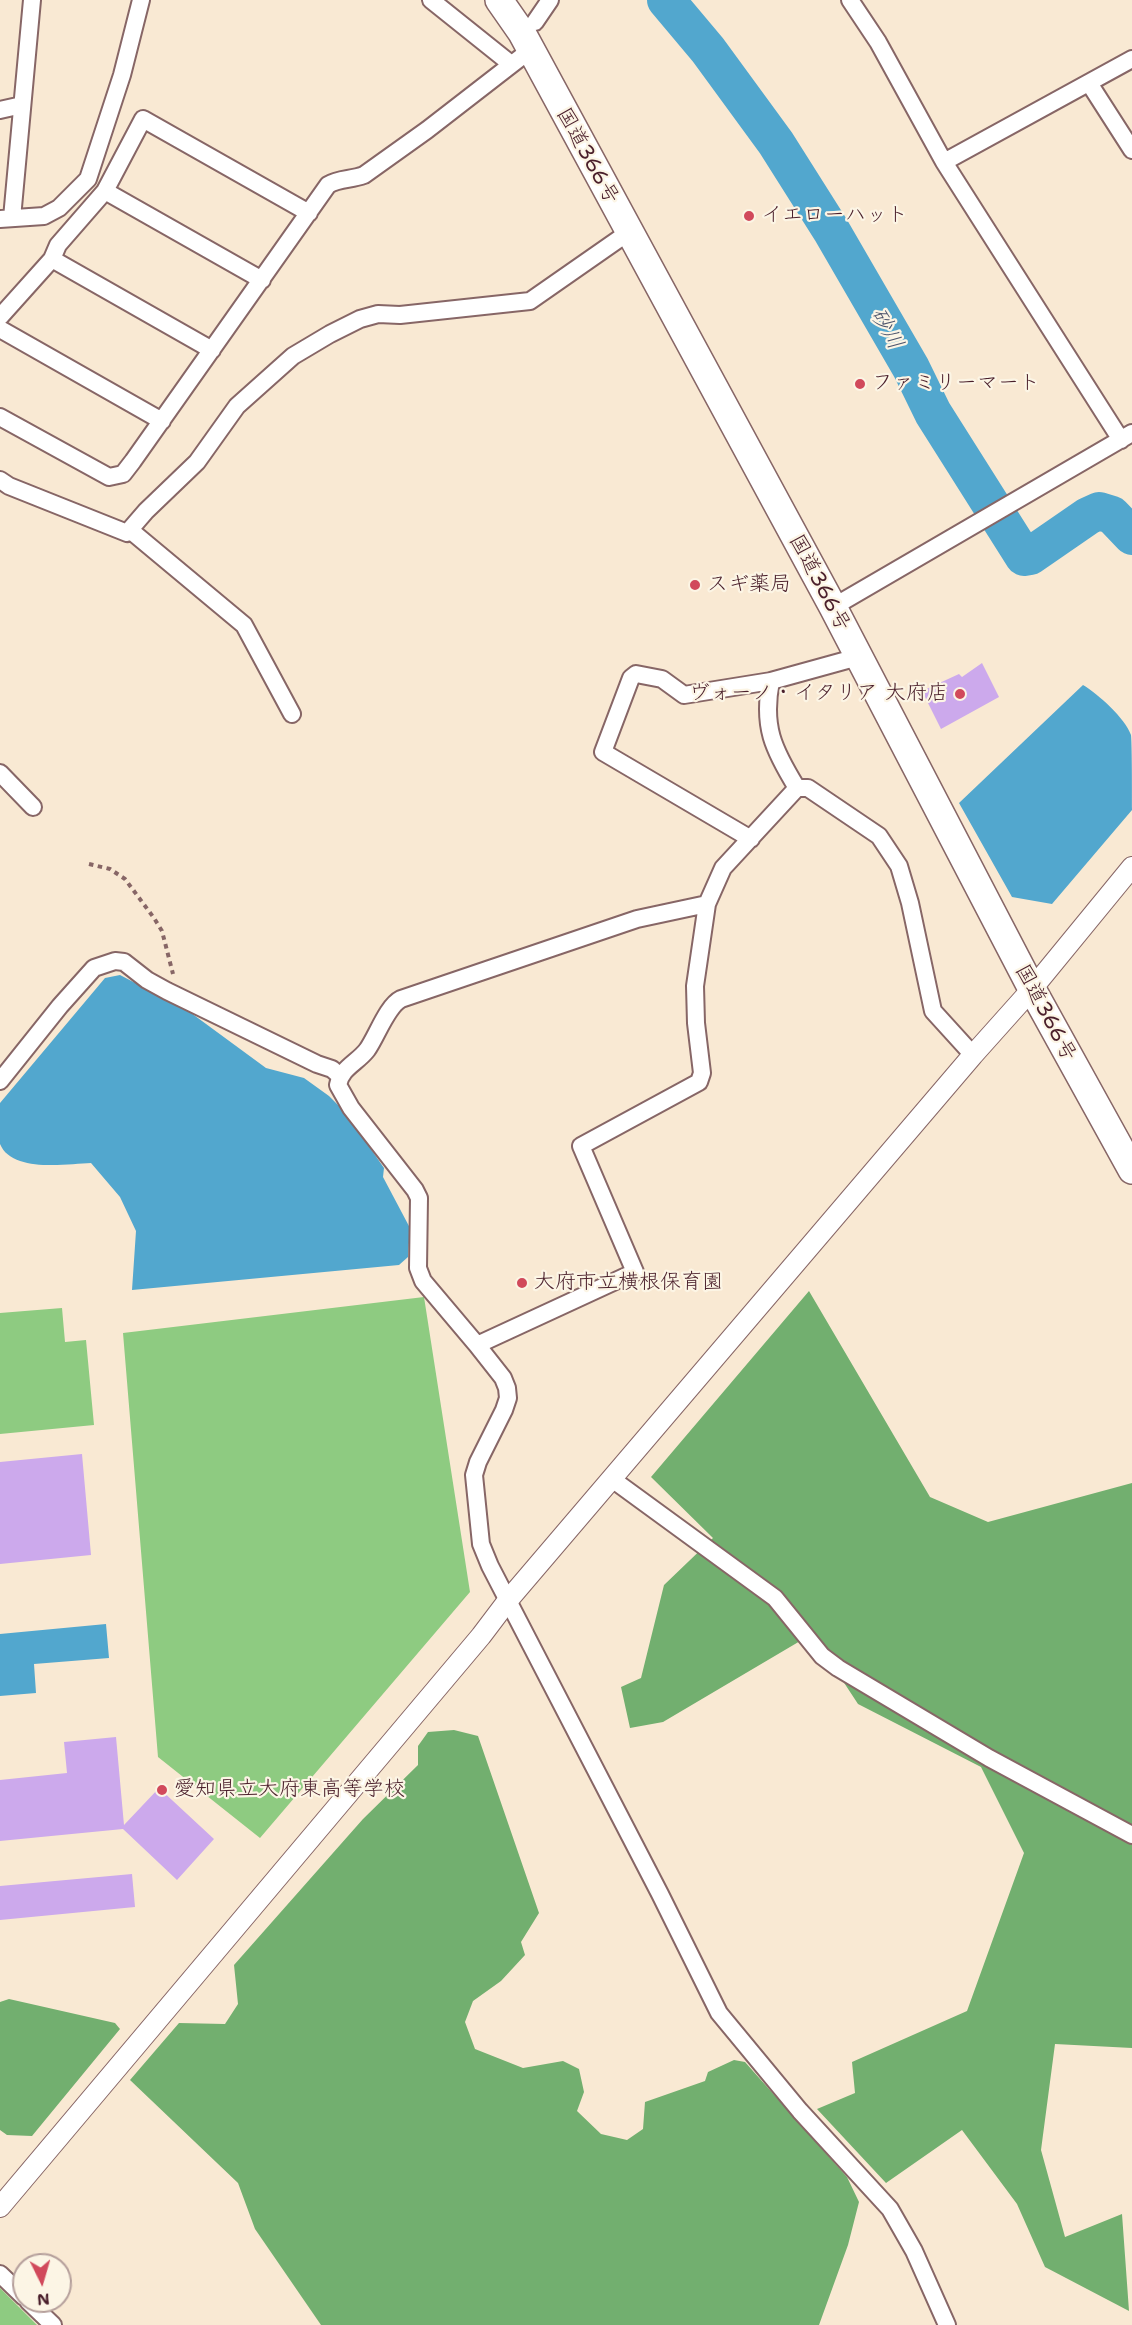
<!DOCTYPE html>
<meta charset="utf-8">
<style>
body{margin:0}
#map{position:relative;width:1132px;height:2325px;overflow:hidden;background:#f9e9d3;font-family:"Shantell Sans",sans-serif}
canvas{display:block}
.north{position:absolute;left:12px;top:2253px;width:60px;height:60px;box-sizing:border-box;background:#fcf5e5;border:2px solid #b59f9b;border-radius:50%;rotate:175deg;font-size:16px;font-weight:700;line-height:24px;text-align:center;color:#4a1f2b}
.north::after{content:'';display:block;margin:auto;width:21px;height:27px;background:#d1495b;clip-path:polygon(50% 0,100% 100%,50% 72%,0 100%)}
</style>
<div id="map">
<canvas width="1132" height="2325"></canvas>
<div class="north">N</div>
</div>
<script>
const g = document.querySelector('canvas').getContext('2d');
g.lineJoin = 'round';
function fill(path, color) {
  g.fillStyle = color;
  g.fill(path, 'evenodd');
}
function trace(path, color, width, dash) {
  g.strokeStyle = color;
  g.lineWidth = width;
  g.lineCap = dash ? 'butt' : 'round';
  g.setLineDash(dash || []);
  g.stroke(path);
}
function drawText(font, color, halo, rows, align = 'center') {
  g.font = font + ' "Shantell Sans","Klee One",sans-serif';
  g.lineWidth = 4.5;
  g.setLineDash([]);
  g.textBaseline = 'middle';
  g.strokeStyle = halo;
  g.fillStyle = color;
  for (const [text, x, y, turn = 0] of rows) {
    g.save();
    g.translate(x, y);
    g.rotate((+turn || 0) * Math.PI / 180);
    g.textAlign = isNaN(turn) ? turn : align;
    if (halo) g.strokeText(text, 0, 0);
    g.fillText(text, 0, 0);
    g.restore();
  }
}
const green = new Path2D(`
 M 424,1297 L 470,1592 L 260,1838 L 158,1757 L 123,1333 Z
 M 62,1308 L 65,1342 L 86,1340 L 94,1425 L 0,1434 L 0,1313 Z
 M 0,2288 L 37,2325 L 0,2325 Z`);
const forest = new Path2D(`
 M 809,1291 L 930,1497 L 988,1522 L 1132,1483 L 1132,2048 L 1055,2044 L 1041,2150 L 1065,2237 L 1122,2214 L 1129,2311 L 1045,2267 L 1017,2204 L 962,2130 L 886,2183 L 817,2109 L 855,2093 L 852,2062 L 967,2011 L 1024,1853 L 981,1767 L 858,1704 L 812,1634 L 663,1722 L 630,1728 L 621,1687 L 641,1678 L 664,1585 L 713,1538 L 651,1477 Z
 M 454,1730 L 478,1736 L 539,1913 L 521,1942 L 525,1955 L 501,1981 L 473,2001 L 465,2022 L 475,2049 L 523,2068 L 563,2061 L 579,2069 L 584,2092 L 577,2111 L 601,2134 L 627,2140 L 643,2129 L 645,2102 L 705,2081 L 708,2072 L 734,2060 L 745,2062 L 847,2177 L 859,2202 L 848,2245 L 819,2325 L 321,2325 L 255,2229 L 238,2183 L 130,2080 L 179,2023 L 225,2024 L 238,2004 L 234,1965 L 363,1819 L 418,1765 L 418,1746 L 428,1732 Z
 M 9,1999 L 115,2023 L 120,2029 L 32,2136 L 7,2135 L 0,2130 L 0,2002 Z`);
const water = new Path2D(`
 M 1083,685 C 1098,694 1125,718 1131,735 C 1132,745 1132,795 1132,810 L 1052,904 L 1012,897 L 959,803 Z
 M 120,975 L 187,1010 L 266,1068 L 304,1078 L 329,1096 L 346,1113 L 384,1168 L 383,1177 L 410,1228 L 408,1257 L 399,1265 L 132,1290 L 136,1231 L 120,1197 L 91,1163 C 66,1164 12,1173 0,1144 C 0,1136 0,1112 0,1103 L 105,978 Z
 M 106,1624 L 109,1658 L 34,1664 L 36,1693 L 0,1696 L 0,1634 Z`);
const river = new Path2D(`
 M 666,0 L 708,50 L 776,143 L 831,230 L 911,368 L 933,413 L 1024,557 L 1030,556 L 1088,516 L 1099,511 L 1112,515 L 1132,536`);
const building = new Path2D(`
 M 982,663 L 999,697 L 941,729 L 922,691 L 959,674 L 962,677 Z
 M 82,1454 L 91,1555 L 0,1564 L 0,1462 Z
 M 116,1737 L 124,1825 L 159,1788 L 214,1839 L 177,1880 L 123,1829 L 0,1841 L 0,1780 L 67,1773 L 64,1742 Z
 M 132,1874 L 135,1907 L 0,1920 L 0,1886 Z`);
const path = new Path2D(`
 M 89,864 L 110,869 L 125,879 L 154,918 L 162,931 L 173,974`);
const minor = new Path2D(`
 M 431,0 L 511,64
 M 850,0 L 878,42 L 944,162 L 1121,440
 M 535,22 L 550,0
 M 1089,83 L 1132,150
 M 0,110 L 22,105
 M 944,162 L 1132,59
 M 105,191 L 262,280
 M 12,218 L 32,0
 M 0,219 L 44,216 L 59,208 L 88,179 L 122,75 L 141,0
 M 52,259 L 212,350
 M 0,317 L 52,259 L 58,245 L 105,191 L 143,119 L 309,213
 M 0,329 L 162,421
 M 0,417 L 109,477 L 123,474 L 133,461 L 328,185 C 339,178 351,180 364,175 L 427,130 L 529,51
 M 0,480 L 9,486 L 127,533 L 146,511 L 197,462 L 237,406 L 293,356 L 330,334 L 360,319 L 378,314 L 400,315 L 530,301 L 629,232
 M 130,530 L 244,625 L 292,714
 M 833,607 L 1132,433
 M 0,773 L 33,807
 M 797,788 C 773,749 762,726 771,681 L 858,657
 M 751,839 L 603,752 L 631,678 L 636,674 L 662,679 L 684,695 L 771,681
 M 0,1081 L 60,1006 L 94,968 L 115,961 L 124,962 L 147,980 L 167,991 L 317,1064 L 332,1069 L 340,1076
 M 477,1345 L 635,1272 L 581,1146 L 699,1082 L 702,1073 L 696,1023 L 695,986 L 707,904
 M 612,1479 L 775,1598 L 822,1656 L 838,1668 L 989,1758 L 1132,1835
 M 0,2274 L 24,2297
 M 28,2301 L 53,2325
 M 947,2325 L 914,2251 L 890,2209 L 800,2111 L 719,2013 L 660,1894 L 490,1566 L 481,1544 L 474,1475 L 478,1462 L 504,1410 L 508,1398 L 507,1388 L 503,1378 L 477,1345 L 423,1281 L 418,1268 L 419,1198 L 415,1190 L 351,1108 L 338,1085 C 341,1068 357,1063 367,1050 C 377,1036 387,1006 401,999 L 637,919 L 707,904 L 723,868 L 797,788 L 808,788 L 879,836 L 899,866 L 910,903 L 933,1011 L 973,1055`);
const tertiary = new Path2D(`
 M 0,2207 L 481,1636 L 509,1599 L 973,1055 L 1032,989 L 1132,867`);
const trunk = new Path2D(`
 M 499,0 L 522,33 L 833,607 L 1032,989 L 1132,1170`);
const markers = [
 [749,216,6,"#d1495b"],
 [860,384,6,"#d1495b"],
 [695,585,6,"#d1495b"],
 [960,694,6,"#d1495b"],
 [522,1283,6,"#d1495b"],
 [162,1790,6,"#d1495b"]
];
const streetNames = [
 ["国道366号",587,156,61],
 ["国道366号",819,583,62],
 ["国道366号",1045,1013,62]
];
const poiNames = [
 ["イエローハット",761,216],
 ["ファミリーマート",872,384],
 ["スギ薬局",707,585],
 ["ヴォーノ・イタリア 大府店",948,694,"right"],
 ["大府市立横根保育園",534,1283],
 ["愛知県立大府東高等学校",174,1790]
];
const waterNames = [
 ["砂川",886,329,61]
];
fill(green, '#8ecb81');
fill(forest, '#72af6f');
fill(water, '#52a7ce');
trace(river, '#52a7ce', 38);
fill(building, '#cca9ec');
trace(minor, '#876666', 20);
trace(tertiary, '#876666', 22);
trace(trunk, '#876666', 30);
trace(path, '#876666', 4, [4.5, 4.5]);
trace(minor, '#fff', 16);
trace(tertiary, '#fff', 20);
trace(trunk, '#fff', 27);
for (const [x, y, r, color] of markers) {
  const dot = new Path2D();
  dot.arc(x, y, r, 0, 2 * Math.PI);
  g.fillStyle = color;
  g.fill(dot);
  trace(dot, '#fcf5e5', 2);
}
drawText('21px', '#4a1f2b', '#fcf5e5', streetNames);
drawText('21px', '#4a1f2b', '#fcf5e5', poiNames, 'left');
drawText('italic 22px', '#4d556c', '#fcf5e5', waterNames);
</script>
